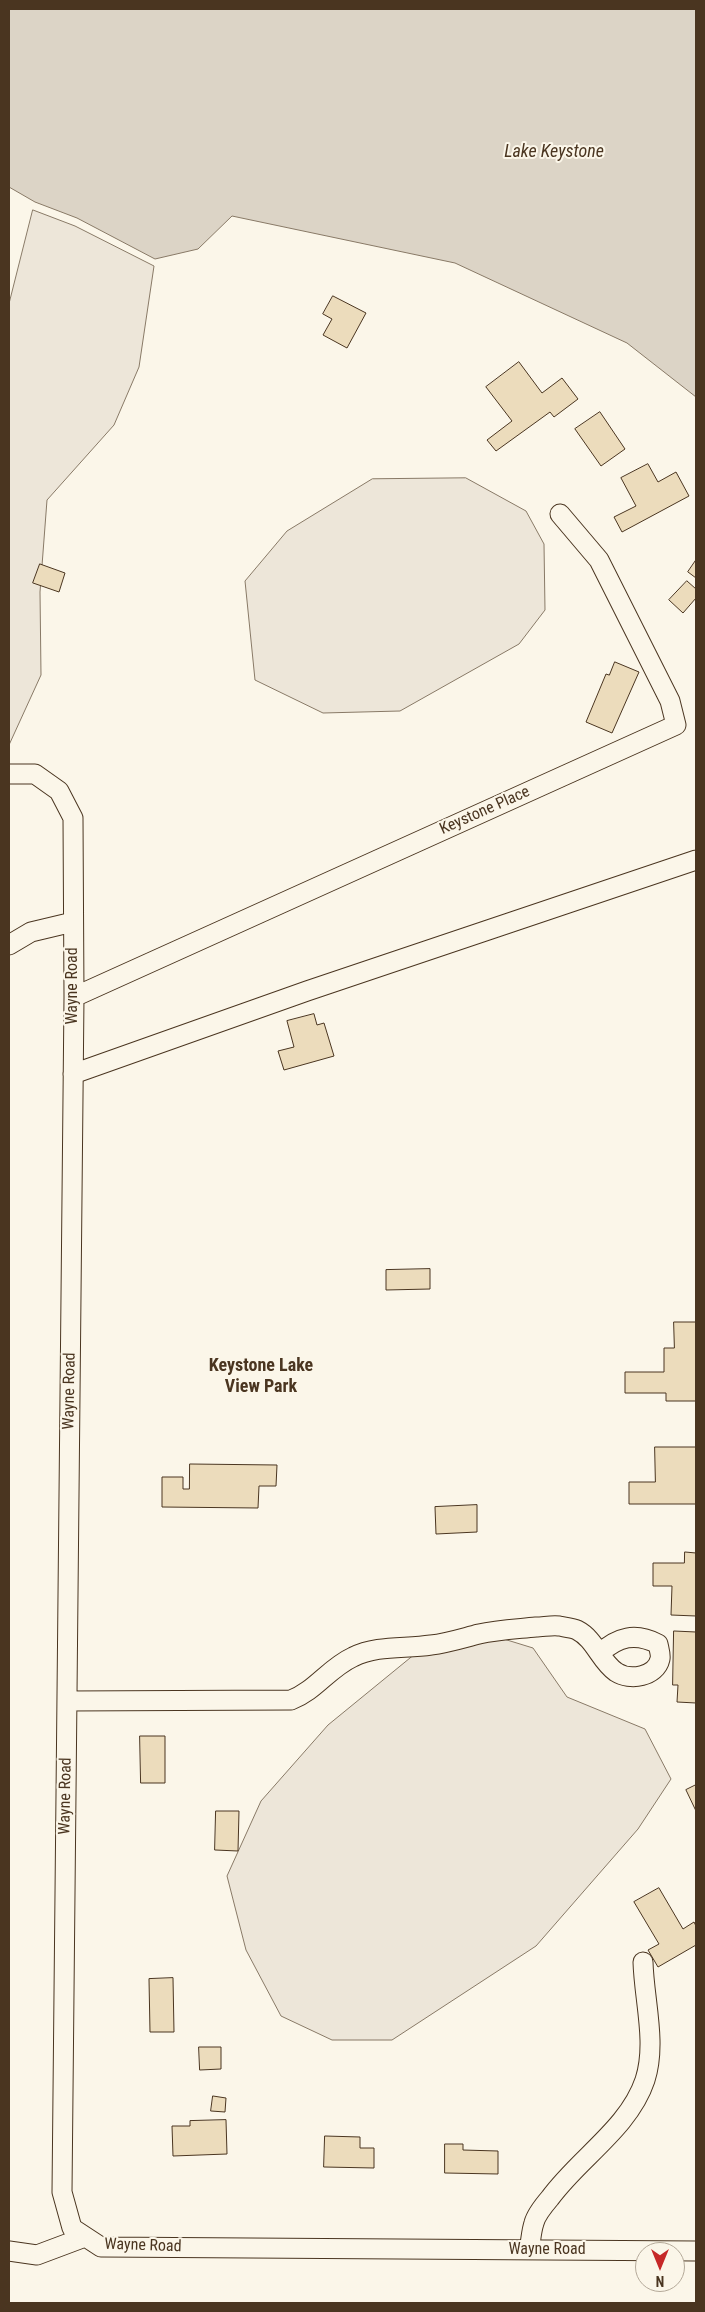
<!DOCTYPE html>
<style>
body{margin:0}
#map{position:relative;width:705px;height:2312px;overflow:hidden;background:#fbf6e9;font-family:"Roboto Condensed",sans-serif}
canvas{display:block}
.frame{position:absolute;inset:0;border:10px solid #4a3520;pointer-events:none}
.north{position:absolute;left:635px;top:2242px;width:50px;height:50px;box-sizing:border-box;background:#fbf6e9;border:1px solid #b4a999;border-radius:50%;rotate:180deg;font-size:14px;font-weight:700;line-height:20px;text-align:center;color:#4a3520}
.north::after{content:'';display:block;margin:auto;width:18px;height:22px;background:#c62828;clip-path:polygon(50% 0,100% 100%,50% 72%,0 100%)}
</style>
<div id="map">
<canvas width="705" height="2312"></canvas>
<div class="frame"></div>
<div class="north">N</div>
</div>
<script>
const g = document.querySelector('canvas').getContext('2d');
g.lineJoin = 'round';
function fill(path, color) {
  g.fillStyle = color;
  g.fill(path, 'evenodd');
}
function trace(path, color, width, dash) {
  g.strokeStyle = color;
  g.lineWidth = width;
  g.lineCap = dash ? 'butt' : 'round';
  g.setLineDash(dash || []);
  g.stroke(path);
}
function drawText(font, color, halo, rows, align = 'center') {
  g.font = font + ' "Roboto Condensed",sans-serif';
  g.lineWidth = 4;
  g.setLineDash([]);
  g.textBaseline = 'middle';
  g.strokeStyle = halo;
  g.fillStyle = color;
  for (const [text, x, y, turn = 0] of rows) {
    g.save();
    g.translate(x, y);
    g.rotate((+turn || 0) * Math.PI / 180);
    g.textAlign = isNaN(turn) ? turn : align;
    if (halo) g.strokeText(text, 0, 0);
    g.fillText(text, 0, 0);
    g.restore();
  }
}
const green = new Path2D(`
 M 33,210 L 75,226 L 154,266 L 139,367 L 114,425 L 47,500 L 40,592 L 41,675 L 9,745 L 9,304 Z
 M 466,478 L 526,511 L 544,544 L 545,610 L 519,644 L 400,711 L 323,713 L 255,680 L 245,581 L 287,531 L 372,479 Z
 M 481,1632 L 533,1648 L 567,1697 L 645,1729 L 671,1779 L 638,1829 L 536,1946 L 392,2040 L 332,2040 L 281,2016 L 246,1950 L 227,1876 L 261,1801 L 328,1725 L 421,1649 Z`);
const water = new Path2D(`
 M 9,9 L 696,9 L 696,397 L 627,343 L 455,263 L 232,216 L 198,249 L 155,259 L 77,218 L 35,202 L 9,187 Z`);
const building = new Path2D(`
 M 333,296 L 366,313 L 347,348 L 323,335 L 332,319 L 323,314 Z
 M 519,362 L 542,393 L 562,378 L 578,399 L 554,417 L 550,412 L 496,451 L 487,440 L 512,421 L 486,387 Z
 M 600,412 L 625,449 L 601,466 L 575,429 Z
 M 648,464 L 658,482 L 676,472 L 689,496 L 622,532 L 614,517 L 636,506 L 621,478 Z
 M 696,560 L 696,578 L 688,572 Z
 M 40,564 L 65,573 L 59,592 L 33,583 Z
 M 687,581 L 696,589 L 696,598 L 683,613 L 669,600 Z
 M 615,662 L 639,672 L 612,733 L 586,722 L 606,674 L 609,675 Z
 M 314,1014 L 317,1025 L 324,1023 L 334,1056 L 284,1070 L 278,1051 L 294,1047 L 287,1021 Z
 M 430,1269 L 430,1289 L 386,1290 L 386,1270 Z
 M 674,1322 L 696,1322 L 696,1401 L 666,1401 L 666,1393 L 625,1393 L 625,1372 L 664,1372 L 664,1348 L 674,1348 Z
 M 655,1447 L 696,1447 L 696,1504 L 629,1504 L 629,1482 L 655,1482 Z
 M 190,1464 L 277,1465 L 276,1486 L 259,1486 L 258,1508 L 162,1507 L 162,1477 L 183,1477 L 183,1489 L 189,1489 Z
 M 477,1505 L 477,1532 L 436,1534 L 435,1507 Z
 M 685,1552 L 696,1553 L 696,1616 L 671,1615 L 672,1586 L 653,1586 L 653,1563 L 684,1563 Z
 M 674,1631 L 696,1632 L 696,1703 L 677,1702 L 678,1685 L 673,1685 Z
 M 140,1736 L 165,1736 L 165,1783 L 141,1783 Z
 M 696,1785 L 696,1811 L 686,1790 Z
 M 216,1811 L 239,1811 L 238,1851 L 215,1850 Z
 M 659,1888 L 683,1929 L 694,1922 L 696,1926 L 696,1945 L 658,1967 L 648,1950 L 659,1944 L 634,1902 Z
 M 173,1978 L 174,2032 L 150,2032 L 149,1979 Z
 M 199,2047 L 221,2047 L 221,2069 L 200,2070 Z
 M 213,2096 L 226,2098 L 225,2112 L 211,2111 Z
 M 226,2120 L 227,2154 L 173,2156 L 172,2126 L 190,2126 L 190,2121 Z
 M 325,2136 L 360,2137 L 360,2148 L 374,2148 L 374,2168 L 324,2167 Z
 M 445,2144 L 463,2144 L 463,2150 L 498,2151 L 498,2174 L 445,2173 Z`);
const minor = new Path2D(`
 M 9,774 L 35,774 L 59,791 L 73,818 L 74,997 L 62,2192 L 72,2228 L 101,2247 L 696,2251
 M 9,945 L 31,932 L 73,922
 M 74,997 L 676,725 L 670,701 L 599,560 L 560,514
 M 73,1074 L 307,991 L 696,860
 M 67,1701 L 291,1700 C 315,1691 329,1668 353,1657 C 377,1645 405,1649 431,1645 C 448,1643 463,1638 479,1634 C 497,1630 517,1629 536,1627 C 543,1627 552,1625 559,1626 C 564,1627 573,1628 577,1630 C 595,1639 600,1661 616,1672 C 630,1681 656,1677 660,1659 C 661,1655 659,1649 658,1644 C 635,1632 618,1637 600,1653
 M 529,2250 C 531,2241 531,2232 534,2223 C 536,2215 544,2205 550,2198 C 579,2158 629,2128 645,2080 C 657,2043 644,2000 643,1962
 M 9,2251 L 37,2255 L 85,2237`);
const streetNames = [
 ["Keystone Place",485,811,-24],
 ["Wayne Road",73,986,-90],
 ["Wayne Road",70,1391,-89],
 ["Wayne Road",66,1796,-89],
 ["Wayne Road",143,2246,2],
 ["Wayne Road",547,2250]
];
const waterNames = [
 ["Lake Keystone",554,152]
];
const neighbourhoodNames = [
 ["Keystone Lake",261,1366],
 ["View Park",261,1387]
];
fill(green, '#ede6d9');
trace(green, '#887966', 1);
fill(water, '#dcd4c6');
trace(water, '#887966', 1);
fill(building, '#ecdcbc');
trace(building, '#4a3520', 1);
trace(minor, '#4a3520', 21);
trace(minor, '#fbf6e9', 19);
drawText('16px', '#4a3520', '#fbf6e9', streetNames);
drawText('italic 18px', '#4a3520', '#fbf6e9', waterNames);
drawText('bold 18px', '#4a3520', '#fbf6e9', neighbourhoodNames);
</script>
